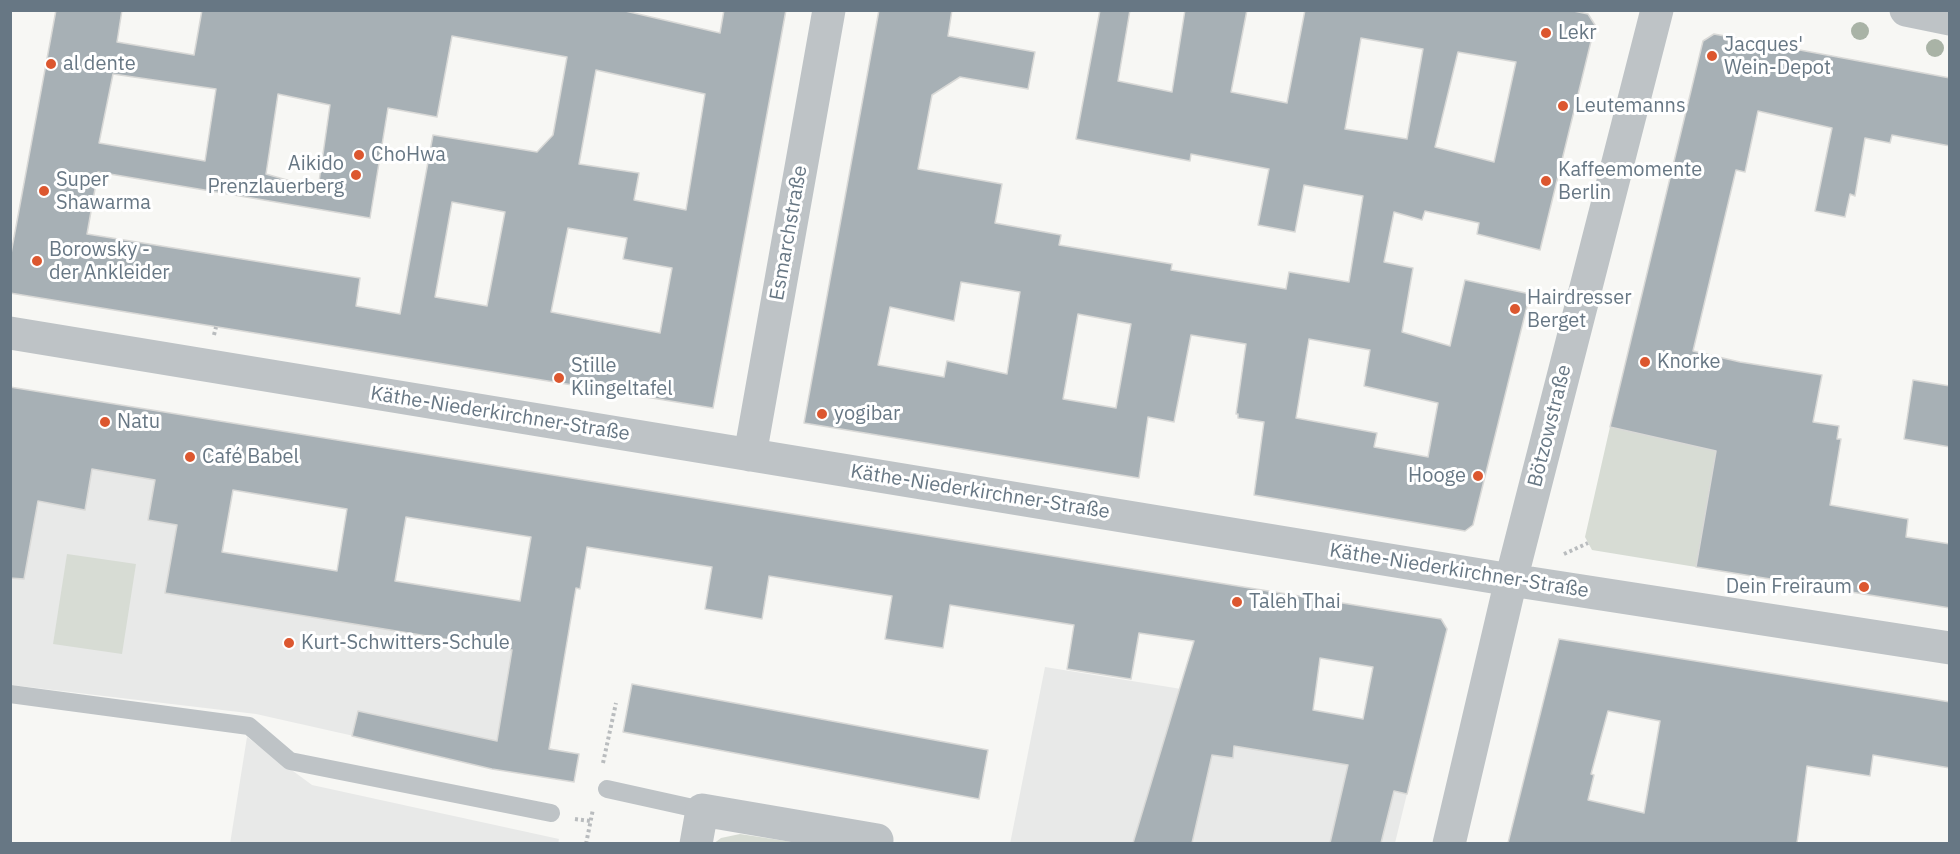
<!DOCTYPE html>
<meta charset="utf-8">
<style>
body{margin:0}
#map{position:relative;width:1960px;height:854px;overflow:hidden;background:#f7f7f4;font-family:"IBM Plex Sans",sans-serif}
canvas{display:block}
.frame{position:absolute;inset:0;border:12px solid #677784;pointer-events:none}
</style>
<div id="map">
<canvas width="1960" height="854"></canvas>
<div class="frame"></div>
</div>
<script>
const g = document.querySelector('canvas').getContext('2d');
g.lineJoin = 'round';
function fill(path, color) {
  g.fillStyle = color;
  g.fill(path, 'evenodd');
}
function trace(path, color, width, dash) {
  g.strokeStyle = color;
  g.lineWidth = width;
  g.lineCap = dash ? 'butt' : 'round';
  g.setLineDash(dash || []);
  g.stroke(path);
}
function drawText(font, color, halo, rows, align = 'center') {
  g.font = font + ' "IBM Plex Sans",sans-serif';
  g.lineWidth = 6;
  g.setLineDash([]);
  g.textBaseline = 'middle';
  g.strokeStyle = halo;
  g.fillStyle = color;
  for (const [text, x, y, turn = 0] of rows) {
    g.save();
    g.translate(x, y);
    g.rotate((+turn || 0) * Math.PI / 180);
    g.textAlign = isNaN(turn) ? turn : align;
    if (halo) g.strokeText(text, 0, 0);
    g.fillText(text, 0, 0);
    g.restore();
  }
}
const built = new Path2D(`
 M 11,455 L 165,478 L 148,520 L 226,532 L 223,552 L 337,571 L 340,551 L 398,560 L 396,581 L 520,601 L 549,748 L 579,754 L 465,761 L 256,714 L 11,685 Z
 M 1045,667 L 1423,728 L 1395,843 L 1010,844 Z
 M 247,737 L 312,785 L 559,839 L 558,844 L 230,844 Z`);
const green = new Path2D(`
 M 1610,427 L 1717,451 L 1696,567 L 1592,550 L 1585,537 Z
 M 67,554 L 136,564 L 122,654 L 53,644 Z
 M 740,834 L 799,843 L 713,844 L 721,838 Z`);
const building = new Path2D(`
 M 56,10 L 122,10 L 117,42 L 194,55 L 202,10 L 621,10 L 720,33 L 724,10 L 786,10 L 713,408 L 10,293 L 10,259 ZM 452,36 L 567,57 L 553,135 L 537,152 L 433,135 L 400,314 L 356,306 L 360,278 L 87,234 L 98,172 L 370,218 L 388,108 L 437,117 ZM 596,70 L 705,94 L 686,210 L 634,200 L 639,173 L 579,164 ZM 113,74 L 216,89 L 205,161 L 99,143 ZM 278,94 L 330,105 L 318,189 L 266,174 ZM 452,202 L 505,212 L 487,306 L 435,297 ZM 568,228 L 627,238 L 623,259 L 672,268 L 660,333 L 551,312 Z
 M 879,10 L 952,10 L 948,36 L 1035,52 L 1028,89 L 960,77 L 932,95 L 918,169 L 1002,184 L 995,223 L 1061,235 L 1059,245 L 1172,264 L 1171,270 L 1286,289 L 1289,272 L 1349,282 L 1363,196 L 1304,185 L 1295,232 L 1258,225 L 1269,169 L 1191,154 L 1190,161 L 1076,139 L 1100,10 L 1130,10 L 1118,81 L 1172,92 L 1185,10 L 1247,10 L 1231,92 L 1287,103 L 1305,10 L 1569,10 L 1588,14 L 1595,25 L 1540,250 L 1477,234 L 1479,223 L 1425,211 L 1422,220 L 1394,212 L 1384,262 L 1413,268 L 1402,332 L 1450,346 L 1465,280 L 1530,294 L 1473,525 L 1465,531 L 1254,495 L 1264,422 L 1238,418 L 1238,414 L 1236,414 L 1246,344 L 1191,335 L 1174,422 L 1148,417 L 1139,478 L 804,423 ZM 1361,38 L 1423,49 L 1407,139 L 1345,129 ZM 1458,52 L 1516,62 L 1494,162 L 1435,147 ZM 961,282 L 1020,292 L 1007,374 L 947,361 L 944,377 L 878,365 L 890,307 L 954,321 ZM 1078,314 L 1131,324 L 1116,408 L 1063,399 ZM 1309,339 L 1370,350 L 1364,386 L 1438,403 L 1428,457 L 1374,447 L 1377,433 L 1296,418 Z
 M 1714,34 L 1950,78 L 1950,146 L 1892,135 L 1890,143 L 1865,138 L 1855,196 L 1850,194 L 1845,217 L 1815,211 L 1832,128 L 1758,111 L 1745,172 L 1736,170 L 1693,351 L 1740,362 L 1822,375 L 1813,422 L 1839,426 L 1837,439 L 1841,439 L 1830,505 L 1908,519 L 1906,537 L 1950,544 L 1950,608 L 1696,567 L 1716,451 L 1610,427 L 1703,41 Z
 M 1913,380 L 1950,386 L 1950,447 L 1904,439 Z
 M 10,387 L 1441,619 L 1447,629 L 1407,794 L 1394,791 L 1381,843 L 1330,843 L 1348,765 L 1234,746 L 1233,758 L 1212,755 L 1192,843 L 1133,843 L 1194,641 L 1139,633 L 1131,679 L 1067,669 L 1074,625 L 950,605 L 943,648 L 917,644 L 885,639 L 892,596 L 769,576 L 762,619 L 705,609 L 712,567 L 587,547 L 580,589 L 576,588 L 549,749 L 579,754 L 574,782 L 492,769 L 352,736 L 358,711 L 497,741 L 512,650 L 165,593 L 177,525 L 148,520 L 155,480 L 92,469 L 85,510 L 38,501 L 24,579 L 10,578 ZM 233,490 L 347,509 L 337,571 L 222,552 ZM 406,517 L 531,537 L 520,601 L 395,581 ZM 1320,658 L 1373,667 L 1363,719 L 1313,710 Z
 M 1559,639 L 1950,702 L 1950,768 L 1873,755 L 1870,776 L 1807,766 L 1797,843 L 1508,843 ZM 1608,711 L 1660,721 L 1644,813 L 1588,800 L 1594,775 L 1591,774 Z
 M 632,684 L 988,750 L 979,799 L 623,732 Z`);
const path = new Path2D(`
 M 214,335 L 216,327
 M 1564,554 L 1588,543
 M 603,763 L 616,703
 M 575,819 L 590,821
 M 586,844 L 593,809`);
const service = new Path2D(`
 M 10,694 L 249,726 L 290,761 L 551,813
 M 607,789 L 702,810`);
const minor = new Path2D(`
 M 1906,10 L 1950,19
 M 10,333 L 1511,580 L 1950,648
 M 750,455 L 829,10
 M 696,844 L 702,810 L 877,840 L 876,844
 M 1449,844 L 1511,580 L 1657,10`);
const trees = [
 [1860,31],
 [1935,48]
];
const markers = [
 [1546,33,6,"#dc572f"],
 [1712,56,6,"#dc572f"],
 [51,64,6,"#dc572f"],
 [1563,106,6,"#dc572f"],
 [359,155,6,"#dc572f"],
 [356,175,6,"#dc572f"],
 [1546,181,6,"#dc572f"],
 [44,191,6,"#dc572f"],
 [37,261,6,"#dc572f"],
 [1515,309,6,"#dc572f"],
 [1645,362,6,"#dc572f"],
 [559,378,6,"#dc572f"],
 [822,414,6,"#dc572f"],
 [105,422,6,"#dc572f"],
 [190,457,6,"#dc572f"],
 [1478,476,6,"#dc572f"],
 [1864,587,6,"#dc572f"],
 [1237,602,6,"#dc572f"],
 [289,643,6,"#dc572f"]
];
const poiNames = [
 ["Lekr",1558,33],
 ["Jacques'",1724,45],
 ["Wein-Depot",1724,68],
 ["al dente",63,64],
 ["Leutemanns",1575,106],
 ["ChoHwa",371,155],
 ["Aikido",344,164,"right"],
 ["Prenzlauerberg",344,187,"right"],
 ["Kaffeemomente",1558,170],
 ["Berlin",1558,193],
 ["Super",56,180],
 ["Shawarma",56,203],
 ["Borowsky -",49,250],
 ["der Ankleider",49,273],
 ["Hairdresser",1527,298],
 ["Berget",1527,321],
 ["Knorke",1657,362],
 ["Stille",571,366],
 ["Klingeltafel",571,389],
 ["yogibar",834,414],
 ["Natu",117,422],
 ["Café Babel",202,457],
 ["Hooge",1466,476,"right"],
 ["Dein Freiraum",1852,587,"right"],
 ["Taleh Thai",1249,602],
 ["Kurt-Schwitters-Schule",301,643]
];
const streetNames = [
 ["Esmarchstraße",789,233,-80],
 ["Käthe-Niederkirchner-Straße",500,414,9],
 ["Bötzowstraße",1550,426,-76],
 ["Käthe-Niederkirchner-Straße",980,492,9],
 ["Käthe-Niederkirchner-Straße",1459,571,9]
];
fill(built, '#e8e9e8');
fill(green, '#d7dcd4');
fill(building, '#a7b0b5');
trace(building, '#d9d9d7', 1.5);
trace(path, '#b9bcbe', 4, [3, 3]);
trace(service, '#bec3c6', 18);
trace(minor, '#bec3c6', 33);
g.fillStyle = '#a9b3a6';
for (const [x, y] of trees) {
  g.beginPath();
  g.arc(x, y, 9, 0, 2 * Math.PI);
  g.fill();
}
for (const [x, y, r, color] of markers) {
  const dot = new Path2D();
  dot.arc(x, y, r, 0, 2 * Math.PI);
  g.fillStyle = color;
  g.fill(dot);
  trace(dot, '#fff', 2);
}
drawText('20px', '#677784', '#fff', poiNames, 'left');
drawText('20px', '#677784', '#fff', streetNames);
</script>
